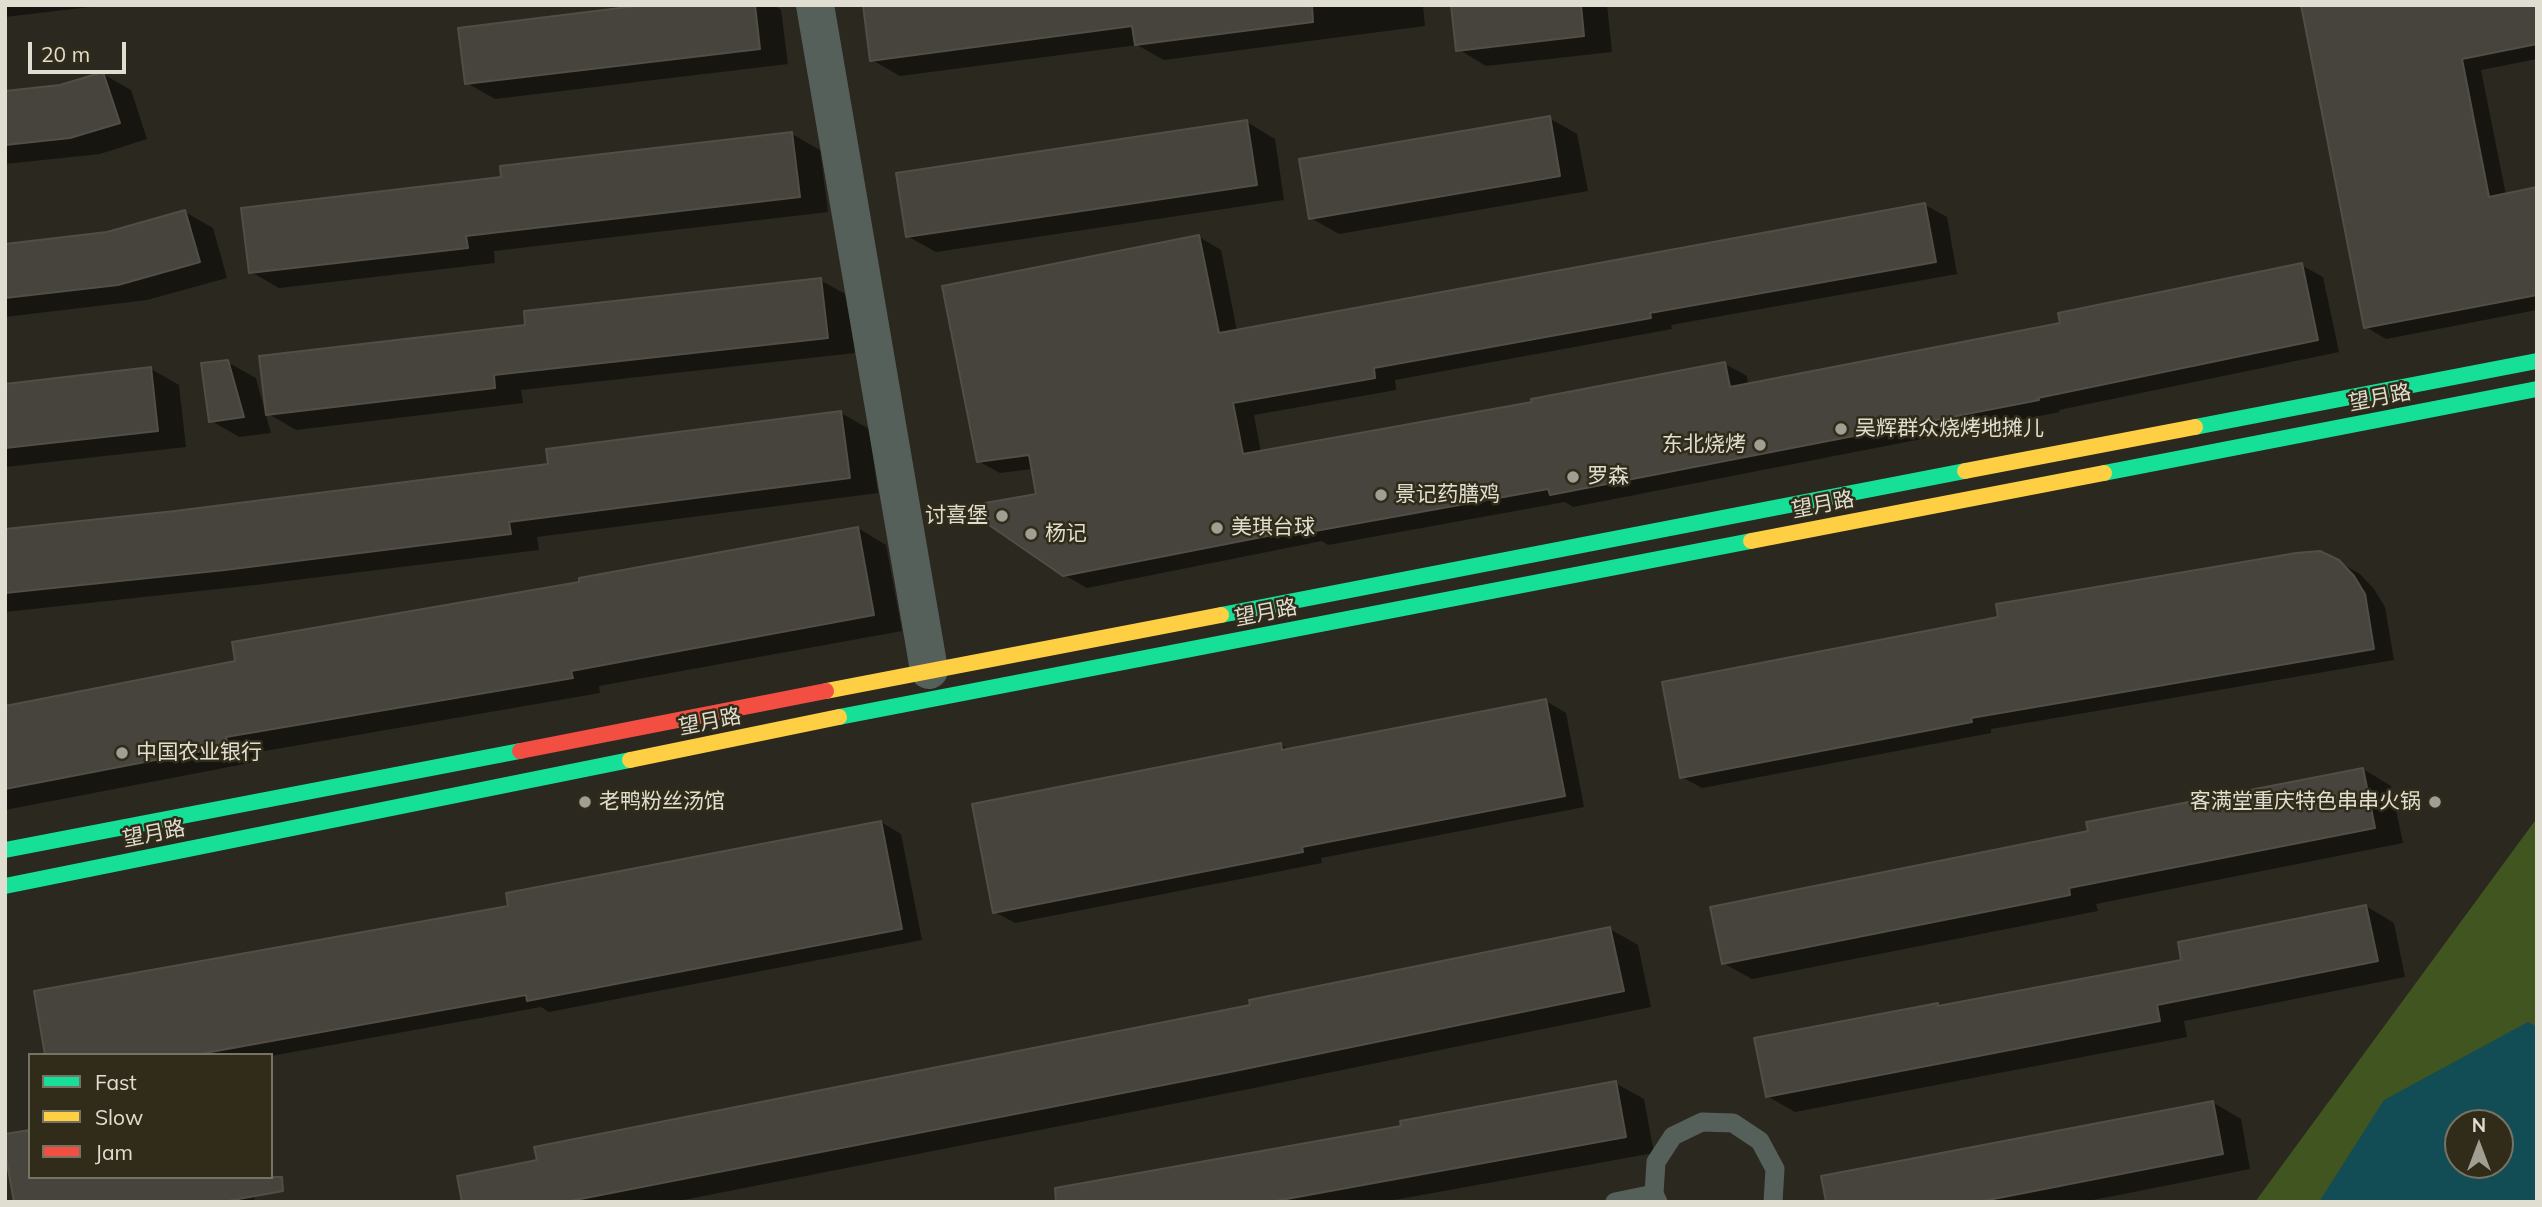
<!DOCTYPE html>
<meta charset="utf-8">
<style>
body{margin:0}
#map{position:relative;width:2542px;height:1207px;overflow:hidden;background:#2b281f;font-family:Mulish,sans-serif}
canvas{display:block}
.frame{position:absolute;inset:0;border:7px solid #e0ddd1;pointer-events:none}
.legend{position:absolute;left:28px;top:1053px;width:245px;height:126px;box-sizing:border-box;background:#312c19;border:2px solid #777363;margin:0;padding:9px 12px;list-style:none;font-size:21px;color:#e0ddd1}
.legend li{display:flex;align-items:center;gap:14px;height:35px}
.legend b{width:35px;border:2px solid #777363}
.north{position:absolute;left:2444px;top:1109px;width:70px;height:70px;box-sizing:border-box;background:#312c19;border:2px solid #777363;border-radius:50%;rotate:0deg;font-size:19px;font-weight:700;line-height:28px;text-align:center;color:#e0ddd1}
.north::after{content:'';display:block;margin:auto;width:24px;height:32px;background:#a19e93;clip-path:polygon(50% 0,100% 100%,50% 72%,0 100%)}
.scale{position:absolute;left:28px;top:42px;width:98px;height:32px;box-sizing:border-box;border:4px solid #e0ddd1;border-top:0;padding-left:9px;font-size:21px;line-height:24px;white-space:nowrap;color:#e0ddd1;-webkit-text-stroke:5px #312c19;paint-order:stroke}
</style>
<div id="map">
<canvas width="2542" height="1207"></canvas>
<div class="frame"></div>
<ul class="legend">
<li><b style="height:9px;background:#16e098"></b>Fast</li>
<li><b style="height:9px;background:#ffcf43"></b>Slow</li>
<li><b style="height:9px;background:#f24e42"></b>Jam</li>
</ul>
<div class="north">N</div>
<div class="scale">20 m</div>
</div>
<script>
const g = document.querySelector('canvas').getContext('2d');
g.lineJoin = 'round';
function fill(path, color) {
  g.fillStyle = color;
  g.fill(path, 'evenodd');
}
function trace(path, color, width, dash) {
  g.strokeStyle = color;
  g.lineWidth = width;
  g.lineCap = dash ? 'butt' : 'round';
  g.setLineDash(dash || []);
  g.stroke(path);
}
function drawText(font, color, halo, rows, align = 'center') {
  g.font = font + ' Mulish,"Noto Sans SC",sans-serif';
  g.lineWidth = 5;
  g.setLineDash([]);
  g.textBaseline = 'middle';
  g.strokeStyle = halo;
  g.fillStyle = color;
  for (const [text, x, y, turn = 0] of rows) {
    g.save();
    g.translate(x, y);
    g.rotate((+turn || 0) * Math.PI / 180);
    g.textAlign = isNaN(turn) ? turn : align;
    if (halo) g.strokeText(text, 0, 0);
    g.fillText(text, 0, 0);
    g.restore();
  }
}
const green = new Path2D(`
 M 2537,818 L 2537,1202 L 2255,1202 ZM 2458,1123 L 2500,1123 L 2500,1165 L 2458,1165 Z`);
const water = new Path2D(`
 M 2528,1022 L 2537,1027 L 2537,1202 L 2319,1202 L 2384,1100 ZM 2458,1123 L 2500,1123 L 2500,1165 L 2458,1165 Z`);
const shadow = new Path2D(`
 M 5,5 L 89,5 L 90,7 L 5,17 Z
 M 659,5 L 773,5 L 781,10 L 788,64 L 495,99 L 467,83 Z
 M 865,5 L 1423,5 L 1425,26 L 1164,60 L 1137,45 L 900,76 L 872,60 Z
 M 1453,5 L 1607,5 L 1612,52 L 1486,66 L 1458,49 Z
 M 2303,5 L 2537,5 L 2537,59 L 2481,70 L 2506,195 L 2537,189 L 2537,310 L 2386,339 L 2366,327 Z
 M 103,74 L 131,90 L 147,139 L 100,154 L 5,164 L 5,92 L 60,86 Z
 M 1549,118 L 1577,134 L 1588,191 L 1339,234 L 1311,218 Z
 M 1247,122 L 1275,139 L 1284,200 L 936,252 L 907,236 Z
 M 792,134 L 820,150 L 828,212 L 494,251 L 495,263 L 279,288 L 251,272 L 503,179 Z
 M 1925,205 L 1947,217 L 1957,274 L 1671,325 L 1672,329 L 1395,380 L 1396,390 L 1254,415 L 1261,453 L 1534,403 L 1725,364 L 1747,376 L 1748,385 L 2062,324 L 2301,265 L 2323,277 L 2339,352 L 2059,410 L 2060,412 L 1573,507 L 1565,502 L 1328,545 L 1322,541 L 1087,588 L 1064,575 L 1038,496 L 1033,469 L 1000,473 L 978,461 L 1199,237 L 1221,250 L 1237,331 Z
 M 185,212 L 213,228 L 227,278 L 147,300 L 5,317 L 5,246 L 107,234 Z
 M 820,280 L 849,296 L 855,353 L 521,390 L 523,403 L 296,430 L 265,412 L 271,433 L 239,437 L 210,420 L 227,362 L 256,378 L 265,412 L 527,326 Z
 M 151,369 L 179,385 L 186,447 L 5,467 L 5,385 Z
 M 841,413 L 869,429 L 878,493 L 537,537 L 539,550 L 255,585 L 5,612 L 5,532 L 176,513 L 550,466 Z
 M 858,528 L 886,545 L 902,631 L 599,686 L 600,693 L 253,753 L 255,762 L 5,810 L 5,707 L 237,663 L 581,584 Z
 M 2339,562 L 2360,574 L 2374,589 L 2385,607 L 2394,660 L 1991,729 L 1991,733 L 1702,788 L 1682,777 Z
 M 1546,701 L 1566,713 L 1584,807 L 1321,858 L 1322,863 L 1015,923 L 995,912 L 1281,745 L 1290,750 Z
 M 2363,769 L 2391,786 L 2403,843 L 2096,904 L 2098,911 L 1752,979 L 1723,963 L 2090,833 Z
 M 881,822 L 901,834 L 922,940 L 549,1012 L 541,1007 L 271,1056 L 47,1055 L 510,908 Z
 M 2366,906 L 2394,923 L 2405,977 L 2184,1021 L 2187,1037 L 1795,1112 L 1767,1096 L 1937,1005 L 1942,1007 L 2183,961 Z
 M 1610,929 L 1638,945 L 1651,1007 L 1259,1087 L 673,1202 L 464,1202 L 1252,1007 Z
 M 1615,1083 L 1644,1099 L 1654,1153 L 1383,1202 L 1057,1202 L 1055,1190 L 1403,1128 Z
 M 2212,1102 L 2241,1119 L 2250,1169 L 2083,1202 L 1828,1202 Z
 M 30,1177 L 251,1177 L 255,1202 L 16,1202 Z`);
const building = new Path2D(`
 M 644,5 L 755,5 L 760,49 L 465,84 L 458,28 Z
 M 863,5 L 1312,5 L 1313,22 L 1135,45 L 1132,26 L 870,61 Z
 M 1451,5 L 1581,5 L 1584,36 L 1456,51 Z
 M 2301,5 L 2537,5 L 2537,44 L 2462,59 L 2489,197 L 2537,187 L 2537,295 L 2364,328 Z
 M 103,72 L 120,123 L 70,138 L 5,145 L 5,91 L 60,85 Z
 M 1550,116 L 1560,176 L 1309,219 L 1299,159 Z
 M 1247,120 L 1257,185 L 906,237 L 896,173 Z
 M 792,132 L 800,197 L 466,236 L 468,248 L 249,273 L 241,208 L 501,177 L 500,166 Z
 M 1925,203 L 1936,262 L 1650,313 L 1651,318 L 1374,368 L 1375,378 L 1233,403 L 1243,454 L 1532,402 L 1531,399 L 1725,362 L 1730,387 L 2060,323 L 2058,313 L 2302,263 L 2318,340 L 2038,398 L 2039,400 L 1550,495 L 1548,489 L 1304,533 L 1303,529 L 1063,576 L 989,525 L 985,503 L 1036,494 L 1029,455 L 977,462 L 942,286 L 1199,235 L 1219,333 Z
 M 185,210 L 200,262 L 118,285 L 5,298 L 5,244 L 107,232 Z
 M 821,278 L 828,338 L 494,375 L 495,388 L 266,415 L 259,356 L 525,325 L 524,311 Z
 M 228,360 L 244,417 L 209,422 L 201,363 Z
 M 151,367 L 158,431 L 5,448 L 5,384 Z
 M 841,411 L 850,478 L 509,522 L 511,534 L 225,570 L 5,593 L 5,529 L 175,511 L 548,464 L 546,449 Z
 M 858,527 L 874,615 L 571,671 L 573,678 L 226,737 L 228,746 L 5,789 L 5,706 L 235,661 L 232,642 L 579,582 L 579,578 Z
 M 2320,551 L 2339,560 L 2354,576 L 2365,594 L 2374,649 L 1971,718 L 1972,722 L 1680,778 L 1662,682 L 1998,617 L 1996,604 L 2296,553 Z
 M 1546,699 L 1565,796 L 1302,847 L 1303,852 L 993,913 L 972,804 L 1281,743 L 1282,750 Z
 M 2363,768 L 2375,828 L 2069,888 L 2070,895 L 1722,964 L 1710,907 L 2088,831 L 2086,822 Z
 M 881,821 L 902,929 L 527,1001 L 526,995 L 194,1055 L 45,1055 L 34,991 L 508,906 L 506,893 Z
 M 2366,905 L 2378,961 L 2157,1005 L 2160,1021 L 1766,1097 L 1754,1038 L 1938,1003 L 1938,1006 L 2181,960 L 2178,942 Z
 M 1610,927 L 1624,991 L 1230,1072 L 565,1202 L 462,1202 L 457,1176 L 537,1160 L 534,1147 L 1250,1005 L 1249,1000 Z
 M 1616,1081 L 1626,1137 L 1270,1202 L 1056,1202 L 1055,1188 L 1401,1126 L 1400,1121 Z
 M 2213,1101 L 2223,1154 L 1978,1202 L 1826,1202 L 1821,1176 Z
 M 30,1130 L 30,1177 L 282,1177 L 283,1191 L 222,1202 L 14,1202 L 5,1152 L 5,1134 Z`);
const lane = new Path2D(`
 M 1615,1202 L 1654,1194
 M 1658,1202 L 1654,1194 L 1656,1162 L 1673,1136 L 1702,1122 L 1733,1123 L 1760,1141 L 1775,1169 L 1773,1202`);
const street = new Path2D(`
 M 815,5 L 929,670`);
const fast = new Path2D(`
 M 2195,427 L 2537,361
 M 2104,473 L 2537,389
 M 1221,615 L 1965,471
 M 839,717 L 1751,541
 M 5,850 L 520,751
 M 5,886 L 630,760`);
const slow = new Path2D(`
 M 1965,471 L 2195,427
 M 1751,541 L 2104,473
 M 826,691 L 1221,615
 M 630,760 L 839,717`);
const jam = new Path2D(`
 M 520,751 L 826,691`);
const markers = [
 [1841,429,7,"#a19e93"],
 [1760,445,7,"#a19e93"],
 [1573,477,7,"#a19e93"],
 [1381,495,7,"#a19e93"],
 [1002,516,7,"#a19e93"],
 [1217,528,7,"#a19e93"],
 [1031,534,7,"#a19e93"],
 [122,753,7,"#a19e93"],
 [585,802,7,"#a19e93"],
 [2435,802,7,"#a19e93"]
];
const streetNames = [
 ["望月路",2380,398,-11],
 ["望月路",1823,505,-11],
 ["望月路",1266,613,-11],
 ["望月路",710,722,-11],
 ["望月路",154,834,-11]
];
const poiNames = [
 ["吴辉群众烧烤地摊儿",1855,429],
 ["东北烧烤",1746,445,"right"],
 ["罗森",1587,477],
 ["景记药膳鸡",1395,495],
 ["讨喜堡",988,516,"right"],
 ["美琪台球",1231,528],
 ["杨记",1045,534],
 ["中国农业银行",136,753],
 ["老鸭粉丝汤馆",599,802],
 ["客满堂重庆特色串串火锅",2421,802,"right"]
];
fill(green, '#405520');
fill(water, '#124c55');
fill(shadow, '#0007');
fill(building, '#46443c');
trace(building, '#524e46', 2);
trace(lane, '#56605a', 19);
trace(street, '#56605a', 38);
trace(fast, '#16e098', 16);
trace(slow, '#ffcf43', 16);
trace(jam, '#f24e42', 16);
for (const [x, y, r, color] of markers) {
  const dot = new Path2D();
  dot.arc(x, y, r, 0, 2 * Math.PI);
  g.fillStyle = color;
  g.fill(dot);
  trace(dot, '#312c19', 2.5);
}
drawText('21px', '#e0ddd1', '#312c19', streetNames);
drawText('21px', '#e0ddd1', '#312c19', poiNames, 'left');
</script>
